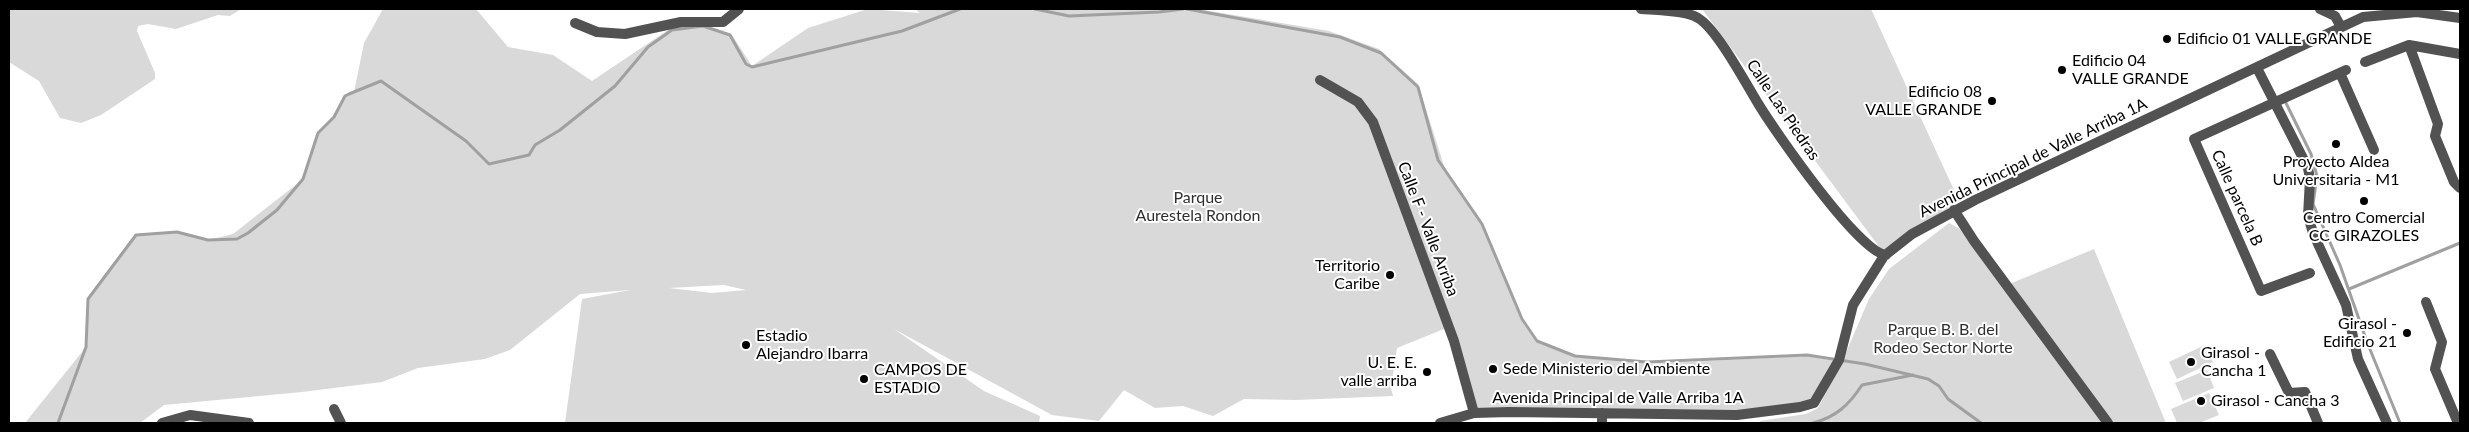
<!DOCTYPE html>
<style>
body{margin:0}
#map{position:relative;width:2469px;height:432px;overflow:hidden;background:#fff;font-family:Lato,sans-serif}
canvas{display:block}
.frame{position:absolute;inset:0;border:10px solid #000;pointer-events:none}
</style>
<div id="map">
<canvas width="2469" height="432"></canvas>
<div class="frame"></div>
</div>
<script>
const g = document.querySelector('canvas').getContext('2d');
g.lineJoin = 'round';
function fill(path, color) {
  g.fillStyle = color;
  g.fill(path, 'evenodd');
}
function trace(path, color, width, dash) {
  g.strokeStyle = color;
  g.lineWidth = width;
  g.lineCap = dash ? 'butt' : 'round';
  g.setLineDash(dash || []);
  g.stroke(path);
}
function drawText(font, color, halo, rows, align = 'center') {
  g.font = font + ' Lato,sans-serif';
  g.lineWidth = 4;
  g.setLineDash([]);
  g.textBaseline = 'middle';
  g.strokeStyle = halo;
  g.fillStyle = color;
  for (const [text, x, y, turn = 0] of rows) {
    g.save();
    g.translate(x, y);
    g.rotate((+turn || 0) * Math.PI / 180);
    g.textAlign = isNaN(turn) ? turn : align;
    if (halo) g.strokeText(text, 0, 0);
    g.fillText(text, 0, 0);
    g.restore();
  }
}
const green = new Path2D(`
 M 9,9 L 241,9 L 230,16 L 218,15 L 176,29 L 148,24 L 138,26 L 137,31 L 155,73 L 155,79 L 101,115 L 81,123 L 60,118 L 39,81 L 9,62 Z
 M 383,9 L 476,9 L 508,47 L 553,55 L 592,81 L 671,28 L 703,24 L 732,35 L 752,66 L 808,28 L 868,9 L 920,13 L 915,9 L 1198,9 L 1329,31 L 1379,49 L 1418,84 L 1446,172 L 1482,224 L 1521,320 L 1536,342 L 1575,357 L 1633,360 L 1648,364 L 1806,356 L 1836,361 L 1813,402 L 1767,410 L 1477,409 L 1449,327 L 1397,348 L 1391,388 L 1393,396 L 1296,400 L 1244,399 L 1213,416 L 1183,406 L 1155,408 L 1124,390 L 1099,421 L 1052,415 L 894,329 L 984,391 L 1040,416 L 1039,423 L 565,423 L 582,299 L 630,290 L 580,294 L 510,350 L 485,359 L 418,368 L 382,382 L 302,392 L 164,405 L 140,423 L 25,423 L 86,347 L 88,299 L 136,235 L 177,232 L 208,240 L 233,234 L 302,180 L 318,133 L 334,117 L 345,96 L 354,92 L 364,43 ZM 724,285 L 746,290 L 712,293 L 669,288 Z
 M 1702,9 L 1871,9 L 1959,201 L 1883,252 Z
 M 1949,223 L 1969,234 L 2007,285 L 2094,249 L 2166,423 L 1760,423 L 1760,421 L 1806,414 L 1818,408 L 1841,364 L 1869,299 L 1889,269 Z
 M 2205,345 L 2213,362 L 2177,379 L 2169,362 Z
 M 2207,370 L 2214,388 L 2183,401 L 2175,383 Z
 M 2209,393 L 2219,415 L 2199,423 L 2177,423 L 2171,409 Z`);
const stream = new Path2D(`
 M 1035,9 L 1069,16 L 1159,12 L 1183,9
 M 1187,9 L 1340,37 L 1381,53 L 1418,87 L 1438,160 L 1482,224 L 1522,319 L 1537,341 L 1575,356 L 1647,362 L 1807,355 L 1865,364 L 1928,379 L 1939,386 L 1948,399 L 1981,423
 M 2285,101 L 2311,154 L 2317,176 L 2313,204 L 2340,265 L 2367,342 L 2400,423
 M 2349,289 L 2460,243
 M 58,423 L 86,347 L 88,299 L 136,235 L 177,232 L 208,240 L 237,239 L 248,233 L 277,210 L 303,179 L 318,133 L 334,117 L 345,96 L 349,94 L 381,81 L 466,141 L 489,164 L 529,155 L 535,145 L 560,130 L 615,86 L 648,47 L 672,30 L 703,26 L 730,35 L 746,64 L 752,67 L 902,31 L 960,9
 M 1813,423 C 1836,417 1849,405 1862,385 L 1913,375`);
const minor = new Path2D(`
 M 1641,9 C 1656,10 1686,10 1698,18 C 1717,29 1746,84 1759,105 C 1775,131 1859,253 1886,255
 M 2320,9 L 2335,16 L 2341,27
 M 575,23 L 597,32 L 625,34 L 681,22 L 723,22 L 739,9
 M 2409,45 L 2438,124 L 2435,136 L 2454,182 L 2460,188
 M 2365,62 L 2409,45 L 2460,54
 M 2257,68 L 2308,168 L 2310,179 L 2308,216 L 2313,233 L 2346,305 L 2358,359 L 2387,423
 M 2340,73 L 2374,150
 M 1320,80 L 1358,102 L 1373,122 L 1454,341 L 1474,413
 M 1954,210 L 1974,241 L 2108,423
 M 2310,273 L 2261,291 L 2194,139 L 2346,70
 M 2426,302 L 2442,342 L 2435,369 L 2458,423
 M 2270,354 L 2289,393 L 2305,392 L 2318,423
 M 334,409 L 341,423
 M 1602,413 L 1602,423
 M 162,423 L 190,415 L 249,423
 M 1440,423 L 1474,413 L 1509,412 L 1737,415 L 1800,407 L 1814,403 L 1839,360 L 1853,305 L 1884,256 L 1912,234 L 1975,200 L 2363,17 L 2417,12 L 2460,18`);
const markers = [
 [2167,39,5,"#000"],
 [2062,70,5,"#000"],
 [1992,101,5,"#000"],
 [2336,144,5,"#000"],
 [2364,201,5,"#000"],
 [1390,275,5,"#000"],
 [2407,333,5,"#000"],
 [746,345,5,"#000"],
 [2191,362,5,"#000"],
 [1493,369,5,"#000"],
 [1427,372,5,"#000"],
 [864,379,5,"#000"],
 [2201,401,5,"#000"]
];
const poiNames = [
 ["Edificio 01 VALLE GRANDE",2177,39],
 ["Edificio 04",2072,61],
 ["VALLE GRANDE",2072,79],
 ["Edificio 08",1982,92,"right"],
 ["VALLE GRANDE",1982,110,"right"],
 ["Proyecto Aldea",2336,162,"center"],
 ["Universitaria - M1",2336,180,"center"],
 ["Centro Comercial",2364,218,"center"],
 ["CC GIRAZOLES",2364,236,"center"],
 ["Territorio",1380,266,"right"],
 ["Caribe",1380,284,"right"],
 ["Girasol -",2397,324,"right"],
 ["Edificio 21",2397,342,"right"],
 ["Estadio",756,336],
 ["Alejandro Ibarra",756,354],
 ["Girasol -",2201,353],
 ["Cancha 1",2201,371],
 ["U. E. E.",1417,363,"right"],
 ["valle arriba",1417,381,"right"],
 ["Sede Ministerio del Ambiente",1503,369],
 ["CAMPOS DE",874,370],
 ["ESTADIO",874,388],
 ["Girasol - Cancha 3",2211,401]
];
const streetNames = [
 ["Calle Las Piedras",1783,110,56],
 ["Avenida Principal de Valle Arriba 1A",2033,158,-26],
 ["Calle parcela B",2237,198,66],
 ["Calle F - Valle Arriba",1428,229,69],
 ["Avenida Principal de Valle Arriba 1A",1618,398]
];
const parkNames = [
 ["Parque",1198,198],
 ["Aurestela Rondon",1198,216],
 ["Parque B. B. del",1943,330],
 ["Rodeo Sector Norte",1943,348]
];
fill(green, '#d9d9d9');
trace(stream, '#a0a0a0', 3);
trace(minor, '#525252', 10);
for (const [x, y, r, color] of markers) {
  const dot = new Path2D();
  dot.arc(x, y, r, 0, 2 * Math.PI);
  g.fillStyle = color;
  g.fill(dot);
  trace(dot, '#fff', 2);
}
drawText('16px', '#000', '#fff', poiNames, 'left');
drawText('16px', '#000', '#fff', streetNames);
drawText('16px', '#303030', '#fff', parkNames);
</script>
